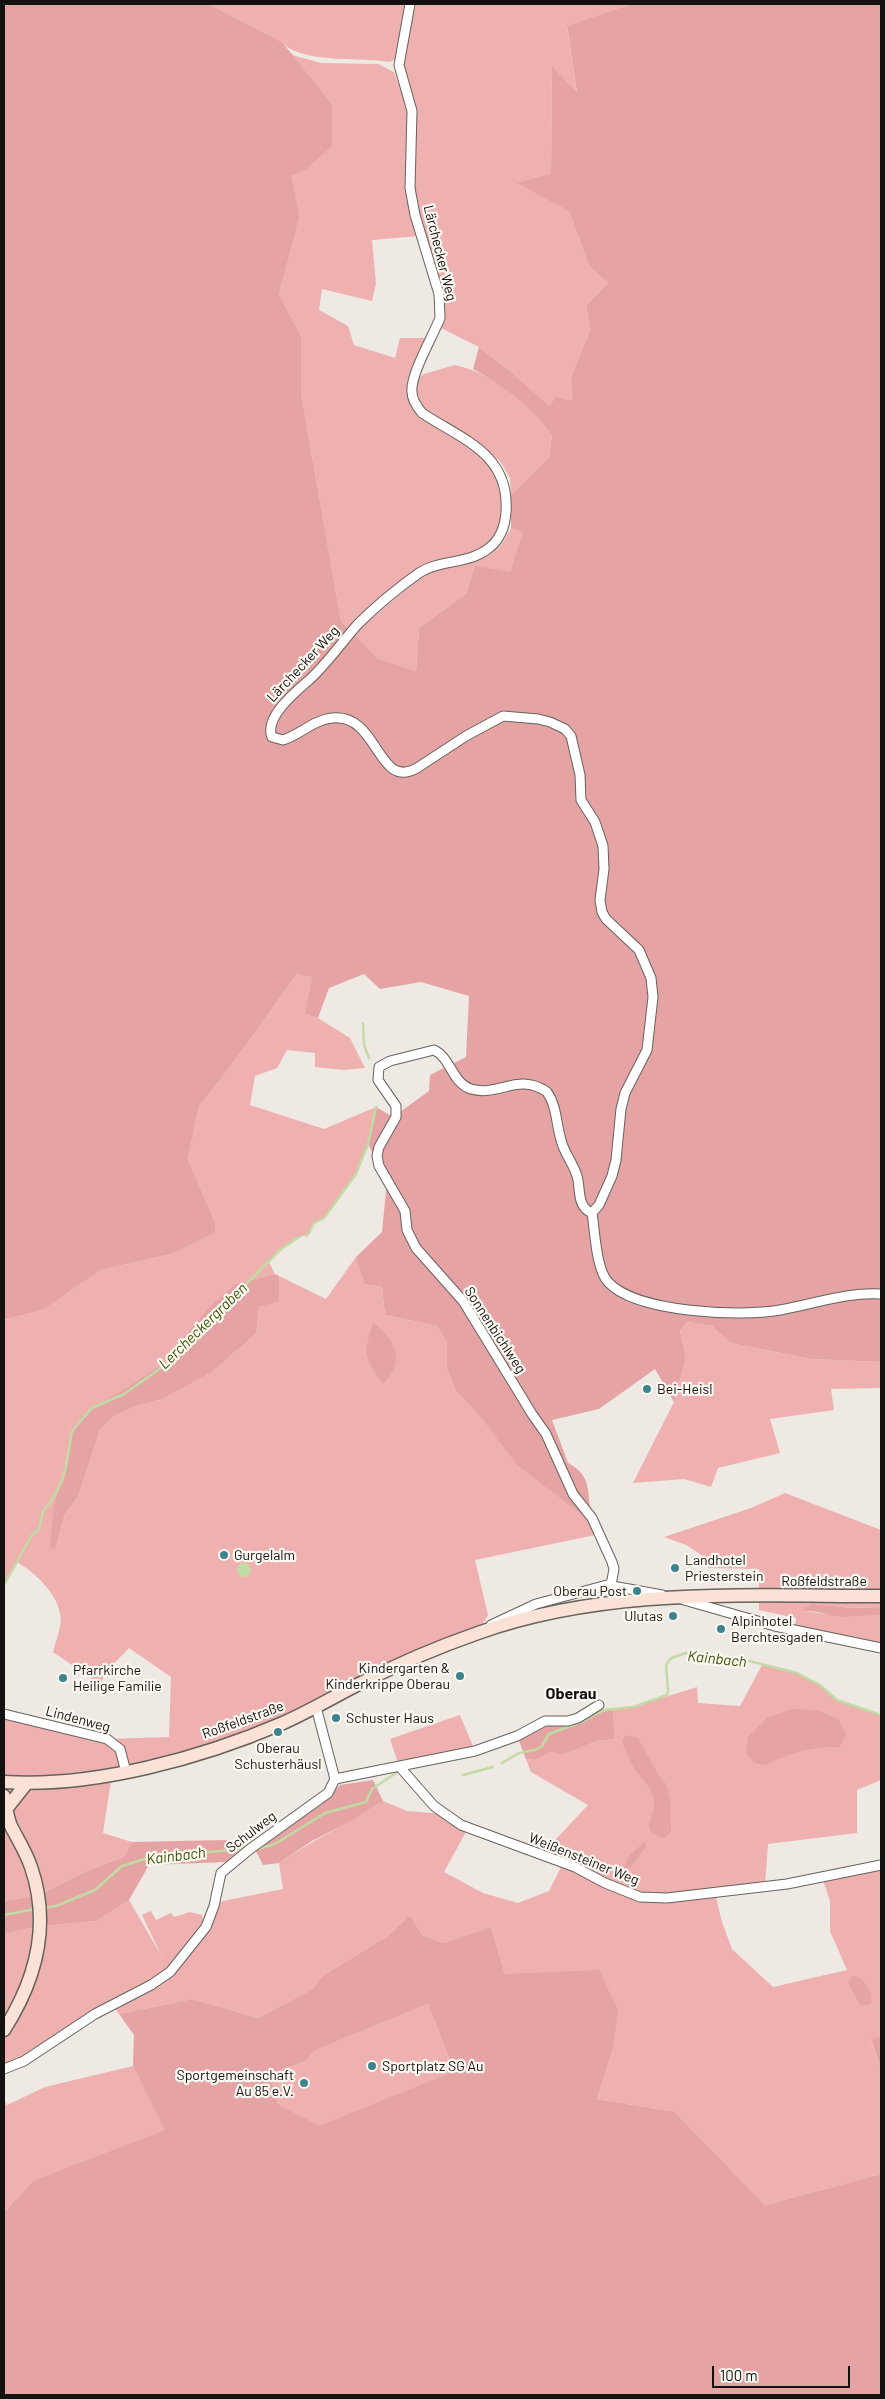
<!DOCTYPE html>
<meta charset="utf-8">
<style>
body{margin:0}
#map{position:relative;width:885px;height:2399px;overflow:hidden;background:#eee9e3;font-family:Barlow,sans-serif}
canvas{display:block}
.frame{position:absolute;inset:0;border:5px solid #141210;pointer-events:none}
.scale{position:absolute;left:712px;top:2366px;width:138px;height:22px;box-sizing:border-box;border:2px solid #141210;border-top:0;padding-left:6px;font-size:15px;line-height:18px;white-space:nowrap;color:#141210;-webkit-text-stroke:4px #fbf7f1;paint-order:stroke}
</style>
<div id="map">
<canvas width="885" height="2399"></canvas>
<div class="frame"></div>
<div class="scale">100 m</div>
</div>
<script>
const g = document.querySelector('canvas').getContext('2d');
g.lineJoin = 'round';
function fill(path, color) {
  g.fillStyle = color;
  g.fill(path, 'evenodd');
}
function trace(path, color, width, dash) {
  g.strokeStyle = color;
  g.lineWidth = width;
  g.lineCap = dash ? 'butt' : 'round';
  g.setLineDash(dash || []);
  g.stroke(path);
}
function drawText(font, color, halo, rows, align = 'center') {
  g.font = font + ' Barlow,sans-serif';
  g.lineWidth = 4.5;
  g.setLineDash([]);
  g.textBaseline = 'middle';
  g.strokeStyle = halo;
  g.fillStyle = color;
  for (const [text, x, y, turn = 0] of rows) {
    g.save();
    g.translate(x, y);
    g.rotate((+turn || 0) * Math.PI / 180);
    g.textAlign = isNaN(turn) ? turn : align;
    if (halo) g.strokeText(text, 0, 0);
    g.fillText(text, 0, 0);
    g.restore();
  }
}
const green = new Path2D(`
 M 209,4 L 407,4 L 396,59 L 390,62 C 363,57 300,64 282,42 Z
 M 412,4 L 631,4 L 567,27 L 577,94 L 552,67 L 551,174 L 569,211 L 589,266 L 608,283 L 586,305 L 590,330 L 571,377 L 572,401 L 550,408 L 510,371 L 479,347 L 441,328 C 452,291 421,235 414,196 C 411,176 416,155 414,135 C 411,109 403,83 403,56 C 403,39 409,21 412,4 Z
 M 292,55 L 321,63 L 378,64 L 394,72 L 408,109 L 407,164 L 419,236 L 372,240 L 376,284 L 372,301 L 322,289 L 319,310 L 348,326 L 354,345 L 395,358 L 400,338 L 424,338 L 426,342 L 410,398 L 479,452 L 501,476 L 504,509 L 497,538 L 483,549 L 466,556 L 437,562 L 349,629 L 341,621 L 301,393 L 301,336 L 279,294 L 298,217 L 292,174 L 305,170 L 332,104 Z
 M 455,365 C 496,374 528,404 552,436 L 549,457 L 511,495 L 510,478 L 500,461 L 429,413 C 417,404 414,394 417,379 L 424,374 Z
 M 511,528 L 524,531 L 510,572 L 467,593 L 419,628 L 416,671 L 378,660 L 353,634 L 423,575 C 447,564 482,567 501,545 C 505,540 508,533 511,528 Z
 M 297,974 L 313,976 L 305,1014 L 318,1018 L 350,1038 L 365,1068 L 344,1070 L 315,1067 L 315,1053 L 287,1050 L 277,1068 L 255,1076 L 250,1105 L 324,1129 L 376,1107 L 368,1144 L 356,1174 L 324,1218 L 314,1223 L 309,1233 L 289,1243 L 269,1262 L 275,1274 L 235,1284 L 209,1307 L 159,1366 L 72,1431 L 66,1467 L 54,1504 L 55,1550 L 65,1514 L 78,1497 L 100,1430 L 114,1416 L 136,1406 L 163,1399 L 212,1372 L 256,1334 L 259,1307 L 279,1300 L 279,1276 L 326,1299 L 356,1257 L 364,1284 L 382,1287 L 385,1315 L 437,1326 L 447,1342 L 447,1369 L 456,1391 L 483,1420 L 592,1518 L 600,1534 L 475,1560 L 488,1615 L 477,1633 L 283,1723 L 112,1774 L 103,1833 L 132,1842 L 124,1857 L 89,1870 L 39,1895 L 4,1901 L 4,1714 L 107,1739 L 169,1737 L 171,1677 L 129,1648 L 104,1674 L 101,1685 L 53,1652 C 56,1640 63,1624 60,1613 C 56,1592 34,1572 17,1562 L 4,1585 L 4,1320 L 43,1310 L 101,1270 L 171,1254 L 215,1222 L 188,1159 L 199,1106 L 222,1078 Z
 M 687,1322 L 712,1326 L 730,1343 L 811,1359 L 881,1362 L 881,1388 L 831,1389 L 834,1410 L 770,1419 L 780,1453 L 718,1468 L 711,1487 L 684,1479 L 633,1483 L 674,1402 L 686,1359 L 680,1331 Z
 M 785,1493 L 881,1530 L 881,1607 L 852,1608 L 813,1604 L 805,1611 L 845,1617 L 864,1614 L 881,1616 L 881,1648 L 795,1630 L 796,1618 L 759,1610 L 759,1569 L 708,1568 L 709,1560 L 686,1545 L 664,1537 L 751,1508 Z
 M 762,1665 L 797,1673 L 820,1685 L 837,1700 L 881,1715 L 881,1780 L 857,1790 L 857,1833 L 768,1844 L 765,1886 L 715,1893 L 722,1922 L 732,1949 L 773,1987 L 847,1970 L 830,1931 L 830,1901 L 822,1877 L 881,1865 L 881,2036 L 871,2040 L 881,2069 L 881,2174 L 765,2205 L 675,2112 L 597,2099 L 613,2049 L 505,1974 L 491,1927 L 443,1943 L 422,1935 L 410,1915 L 389,1935 L 321,1977 L 314,1988 L 258,2018 L 192,1999 L 119,2014 L 112,2005 L 4,2069 L 4,1934 L 41,1926 L 97,1921 L 129,1900 L 162,1957 L 142,1915 L 151,1911 L 156,1920 L 171,1913 L 174,1917 L 190,1912 L 202,1915 L 203,1921 L 195,1943 L 214,1906 L 223,1901 L 283,1889 L 279,1863 C 313,1840 349,1823 383,1801 L 407,1811 L 443,1814 L 468,1828 L 444,1872 L 483,1893 L 518,1903 L 549,1891 L 563,1863 L 541,1855 L 588,1805 L 531,1772 L 526,1759 L 536,1760 L 550,1752 L 562,1755 L 597,1741 L 615,1739 L 613,1709 L 633,1707 L 697,1687 L 698,1703 L 740,1706 Z
 M 460,1715 L 475,1751 L 399,1766 L 390,1739 Z
 M 428,2004 L 454,2071 L 319,2127 L 278,2104 L 270,2074 L 306,2061 L 314,2051 Z
 M 133,2066 L 166,2130 L 34,2180 L 4,2212 L 4,2100 L 7,2105 L 45,2087 Z`);
const forest = new Path2D(`
 M 4,4 L 209,4 L 282,42 L 332,104 L 332,146 L 305,170 L 292,175 L 299,217 L 279,294 L 301,336 L 301,393 L 341,621 L 378,659 L 416,671 L 419,628 L 467,593 L 475,566 L 510,572 L 523,532 L 511,528 L 511,495 L 549,457 L 552,436 C 530,406 506,387 473,369 L 479,347 L 510,371 L 550,407 L 555,397 L 572,401 L 571,377 L 590,330 L 586,305 L 608,283 L 589,266 L 569,211 L 517,183 L 551,174 L 552,66 L 577,93 L 567,26 L 631,4 L 881,4 L 881,1362 L 811,1359 L 730,1343 L 712,1326 L 687,1322 L 680,1331 L 686,1359 L 674,1402 L 655,1369 L 599,1409 L 552,1420 L 568,1463 C 594,1477 586,1493 592,1518 L 577,1511 L 517,1465 L 483,1420 L 456,1391 L 447,1369 L 447,1342 L 437,1326 L 385,1315 L 382,1287 L 364,1284 L 356,1257 L 382,1232 L 387,1181 L 368,1144 L 376,1107 L 393,1117 L 429,1091 L 430,1075 L 466,1057 L 469,996 L 421,982 L 380,989 L 364,974 L 329,988 L 318,1018 L 305,1014 L 312,977 L 297,974 L 222,1078 L 199,1106 L 188,1159 L 215,1222 L 215,1232 L 171,1254 L 101,1270 L 43,1310 L 4,1320 Z
 M 275,1274 L 279,1276 L 279,1301 L 259,1307 L 256,1334 L 212,1372 L 163,1399 L 136,1406 L 114,1416 L 100,1430 L 78,1497 L 65,1514 L 55,1550 L 50,1547 L 54,1504 L 66,1467 L 72,1431 L 92,1408 L 130,1386 L 159,1366 L 209,1307 L 235,1284 Z
 M 373,1323 C 396,1340 406,1361 383,1384 C 364,1357 363,1354 373,1323 Z
 M 813,1604 L 852,1608 L 881,1607 L 881,1616 C 868,1615 858,1616 845,1617 C 831,1617 819,1610 805,1611 L 805,1608 Z
 M 613,1709 L 615,1739 L 597,1741 L 562,1755 L 550,1752 L 536,1760 L 526,1759 L 517,1736 L 538,1724 L 568,1721 Z
 M 792,1709 L 817,1710 L 838,1719 L 846,1734 L 840,1747 C 812,1746 790,1753 765,1765 L 754,1763 L 746,1752 L 748,1737 L 767,1718 Z
 M 627,1735 L 638,1738 L 658,1774 L 666,1784 L 670,1799 L 671,1832 L 664,1838 C 636,1830 657,1818 654,1801 C 652,1788 642,1779 634,1768 C 629,1760 625,1750 622,1740 Z
 M 373,1780 L 383,1801 L 351,1821 L 312,1841 L 279,1863 L 263,1865 L 255,1849 L 319,1806 L 340,1785 Z
 M 225,1840 L 245,1845 L 226,1862 L 149,1865 L 129,1900 L 97,1921 L 41,1926 L 4,1934 L 4,1901 L 39,1895 L 89,1870 L 124,1857 L 132,1842 Z
 M 644,1842 L 646,1847 L 627,1873 L 623,1869 L 629,1856 Z
 M 410,1915 L 422,1935 L 443,1943 L 491,1927 L 505,1974 L 599,1970 L 618,2010 L 613,2049 L 597,2099 L 675,2112 L 765,2205 L 881,2174 L 881,2395 L 4,2395 L 4,2212 L 34,2180 L 165,2130 L 133,2066 L 134,2035 L 119,2014 L 192,1999 L 258,2018 L 314,1988 L 321,1977 L 389,1935 ZM 428,2004 L 454,2071 L 319,2126 L 278,2104 L 270,2074 L 306,2061 L 314,2051 Z
 M 853,1975 C 865,1979 874,1992 871,2004 L 861,2006 L 848,1983 Z
 M 881,2036 L 881,2069 L 871,2039 Z`);
const water = new Path2D(`
 M237 1570a7 7 0 1 1 14 0a7 7 0 1 1-14 0Z`);
const stream = new Path2D(`
 M 363,1024 L 364,1045 L 369,1058
 M 306,1236 L 309,1233 L 314,1223 L 324,1218 L 356,1174 L 368,1144 L 376,1107
 M 4,1585 L 32,1535 L 39,1529 L 43,1511 L 51,1502 L 62,1481 L 66,1467 L 72,1431 L 92,1408 L 124,1394 L 168,1363 L 280,1250 L 299,1237
 M 502,1763 L 519,1753 L 535,1750 L 542,1746 L 549,1734 L 584,1721 L 595,1714 L 604,1710 L 633,1707 L 667,1695 L 668,1691 L 666,1665 L 671,1658 L 686,1653 L 717,1661 L 745,1660 L 797,1673 L 820,1685 L 837,1700 L 881,1715
 M 463,1775 L 493,1767
 M 257,1849 L 275,1844 L 325,1813 L 366,1802 L 372,1789 L 396,1773
 M 43,1908 L 56,1906 L 95,1890 L 122,1866 L 151,1857 L 243,1849
 M 4,1915 L 35,1909`);
const street = new Path2D(`
 M 410,4 L 399,65 L 412,111 L 410,188 L 415,215 L 439,294 L 440,318 C 433,336 410,375 412,392 C 412,400 417,407 422,413 C 463,440 510,454 506,512 C 505,526 501,539 489,548 C 468,565 440,559 419,573 C 398,588 376,606 358,624 C 341,643 327,664 308,681 C 294,693 264,718 272,737 L 283,740 C 300,735 313,720 332,718 C 379,713 377,791 417,768 L 466,736 L 503,716 L 538,719 L 550,722 L 565,729 L 571,736 L 580,775 L 581,800 L 595,822 L 603,846 L 604,869 L 600,900 L 602,912 L 606,919 L 639,950 L 651,978 L 653,997 L 647,1050 L 625,1093 L 621,1109 L 616,1160 L 612,1176 L 599,1205 L 592,1213
 M 592,1213 C 576,1206 581,1189 577,1176 C 573,1163 564,1153 561,1140 C 556,1124 557,1106 547,1092 C 518,1072 499,1097 471,1089 C 452,1083 451,1058 434,1050 L 390,1061 L 379,1067 L 378,1080 L 396,1106 L 396,1117 L 379,1147 L 377,1156 L 379,1166 L 405,1211 L 407,1230 L 416,1248 L 463,1301 L 532,1414 L 546,1434 L 573,1494 L 592,1518 L 612,1562 L 614,1569 L 611,1585
 M 592,1213 C 595,1231 596,1269 608,1282 C 636,1313 742,1317 780,1310 C 814,1304 846,1292 881,1294
 M 684,1600 L 775,1626 L 881,1648
 M 491,1625 L 536,1604 L 607,1585 L 662,1595
 M 4,1714 L 107,1739 L 120,1749 L 126,1772
 M 399,1766 L 434,1806 L 461,1825 L 575,1867 L 605,1883 L 640,1897 L 667,1898 L 787,1884 L 881,1865
 M 335,1779 L 475,1751 L 517,1736 L 545,1721 L 568,1721 L 578,1718 L 599,1705
 M 4,2069 L 24,2061 L 95,2014 L 151,1985 L 170,1972 L 206,1927 L 214,1906 L 221,1873 L 250,1849 L 328,1793 L 335,1779 L 316,1707`);
const secondary = new Path2D(`
 M 4,1782 C 93,1788 202,1758 283,1723 C 310,1711 335,1696 361,1683 C 398,1664 438,1647 478,1633 C 607,1587 746,1596 881,1596
 M 4,1796 C 6,1805 7,1817 11,1826 C 18,1840 26,1852 31,1867 C 51,1925 36,1980 4,2030
 M 7,1808 L 26,1784`);
const markers = [
 [647,1389,5,"#3d838e"],
 [224,1555,5,"#3d838e"],
 [675,1568,5,"#3d838e"],
 [637,1591,5,"#3d838e"],
 [673,1616,5,"#3d838e"],
 [721,1629,5,"#3d838e"],
 [460,1676,5,"#3d838e"],
 [63,1678,5,"#3d838e"],
 [336,1718,5,"#3d838e"],
 [278,1732,5,"#3d838e"],
 [372,2066,5,"#3d838e"],
 [304,2083,5,"#3d838e"]
];
const streetNames = [
 ["Lärchecker Weg",440,253,76],
 ["Lärchecker Weg",303,664,-47],
 ["Sonnenbichlweg",495,1330,57],
 ["Roßfeldstraße",824,1581],
 ["Lindenweg",78,1719,15],
 ["Roßfeldstraße",243,1720,-20],
 ["Schulweg",251,1832,-37],
 ["Weißensteiner Weg",584,1859,22]
];
const poiNames = [
 ["Bei-Heisl",657,1389],
 ["Gurgelalm",234,1555],
 ["Landhotel",685,1560],
 ["Priesterstein",685,1576],
 ["Oberau Post",627,1591,"right"],
 ["Ulutas",663,1616,"right"],
 ["Alpinhotel",731,1621],
 ["Berchtesgaden",731,1637],
 ["Kindergarten &",450,1668,"right"],
 ["Kinderkrippe Oberau",450,1684,"right"],
 ["Pfarrkirche",73,1670],
 ["Heilige Familie",73,1686],
 ["Schuster Haus",346,1718],
 ["Oberau",278,1748,"center"],
 ["Schusterhäusl",278,1764,"center"],
 ["Sportplatz SG Au",382,2066],
 ["Sportgemeinschaft",294,2075,"right"],
 ["Au 85 e.V.",294,2091,"right"]
];
const waterNames = [
 ["Lercheckergraben",203,1326,-44],
 ["Kainbach",717,1659,6],
 ["Kainbach",176,1856,-7]
];
const quarterNames = [
 ["Oberau",571,1694]
];
fill(green, '#eeb1b0');
fill(forest, '#e5a4a3');
fill(water, '#c1dba5');
trace(stream, '#c1dba5', 2.5);
trace(street, '#66625c', 11);
trace(secondary, '#66625c', 15);
trace(street, '#fff', 9);
trace(secondary, '#fbe2d6', 12);
for (const [x, y, r, color] of markers) {
  const dot = new Path2D();
  dot.arc(x, y, r, 0, 2 * Math.PI);
  g.fillStyle = color;
  g.fill(dot);
  trace(dot, '#fbf7f1', 2);
}
drawText('14px', '#141210', '#fbf7f1', streetNames);
drawText('14px', '#141210', '#fbf7f1', poiNames, 'left');
drawText('italic 15px', '#395504', '#fbf7f1', waterNames);
drawText('bold 16px', '#141210', '#fbf7f1', quarterNames);
</script>
